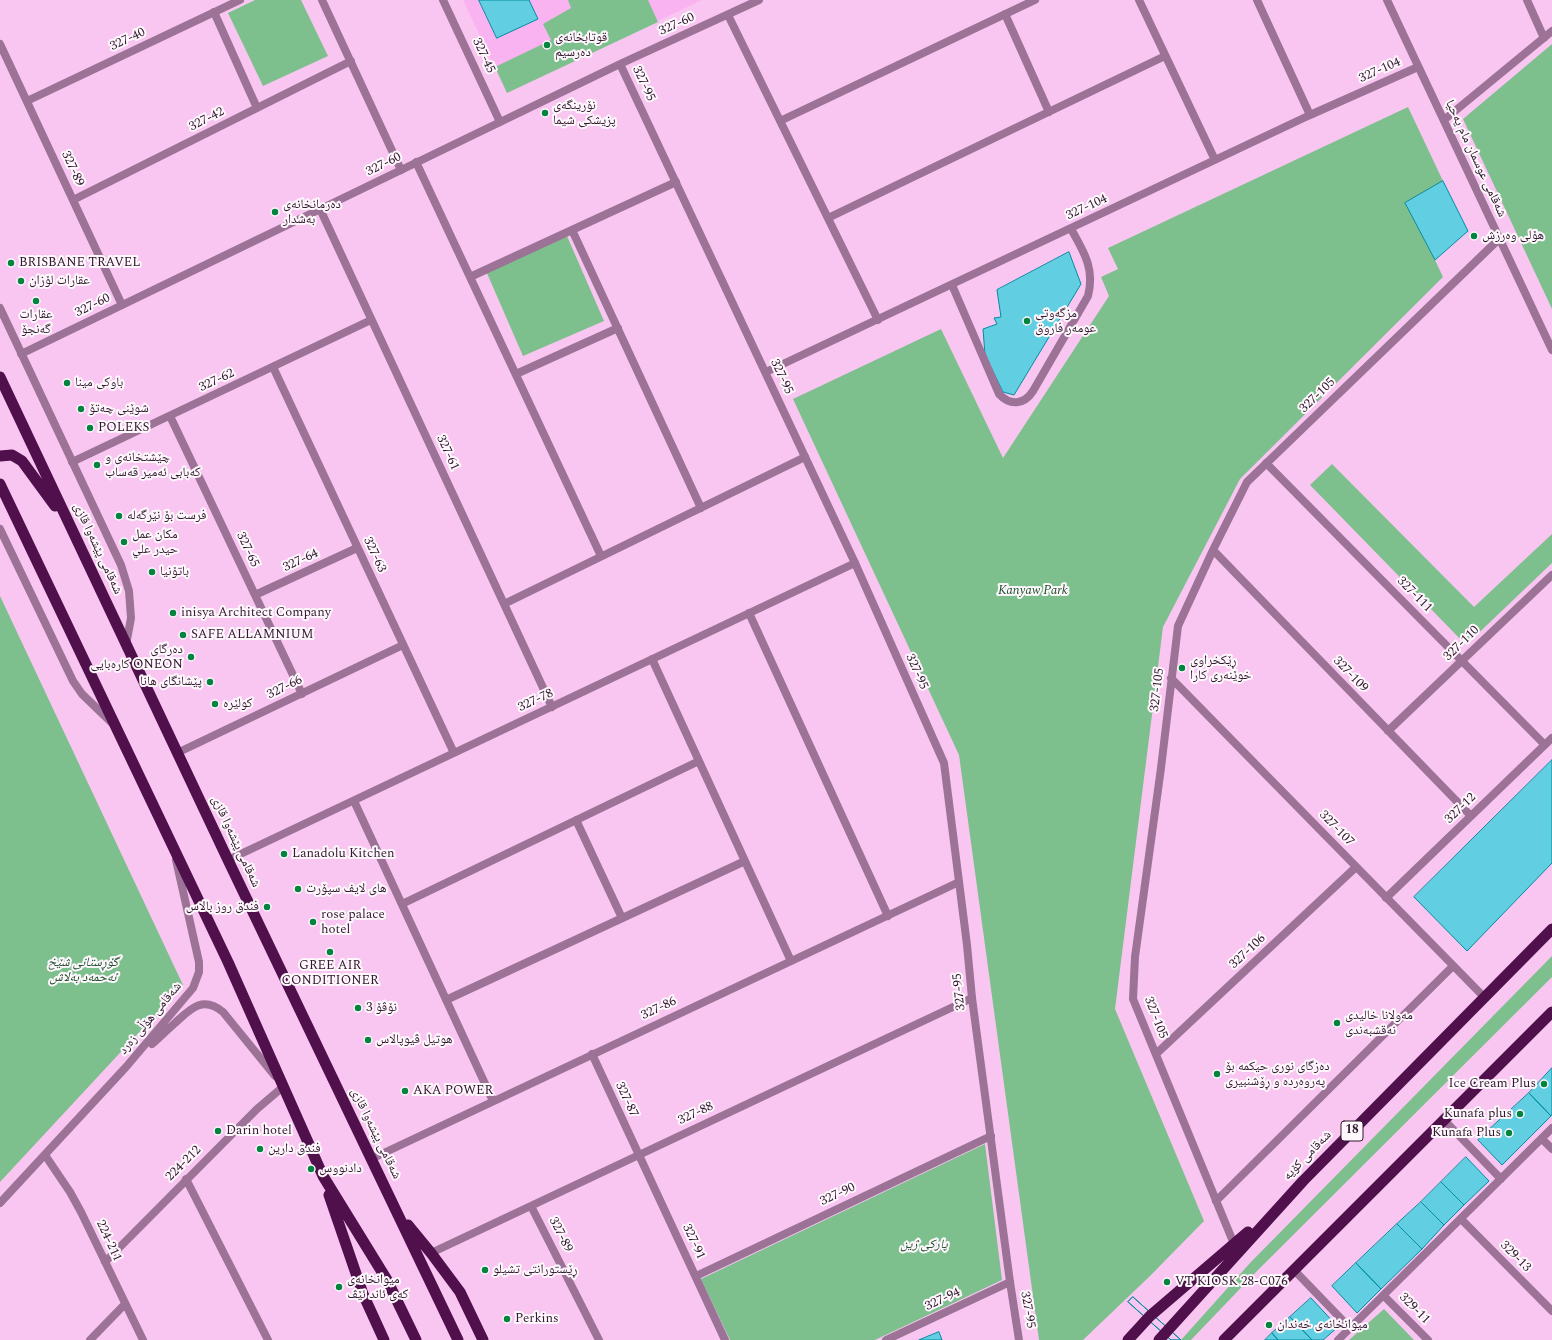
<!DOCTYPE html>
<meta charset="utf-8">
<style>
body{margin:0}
canvas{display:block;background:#f9c6f2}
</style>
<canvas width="1552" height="1340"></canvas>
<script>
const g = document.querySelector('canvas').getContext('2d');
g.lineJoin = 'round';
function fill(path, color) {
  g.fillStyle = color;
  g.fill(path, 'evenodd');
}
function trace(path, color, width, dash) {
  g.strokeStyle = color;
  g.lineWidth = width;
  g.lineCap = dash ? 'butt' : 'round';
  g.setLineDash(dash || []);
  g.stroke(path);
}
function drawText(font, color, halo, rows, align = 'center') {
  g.font = font + ' Spectral,"Noto Naskh Arabic",serif';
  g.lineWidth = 4;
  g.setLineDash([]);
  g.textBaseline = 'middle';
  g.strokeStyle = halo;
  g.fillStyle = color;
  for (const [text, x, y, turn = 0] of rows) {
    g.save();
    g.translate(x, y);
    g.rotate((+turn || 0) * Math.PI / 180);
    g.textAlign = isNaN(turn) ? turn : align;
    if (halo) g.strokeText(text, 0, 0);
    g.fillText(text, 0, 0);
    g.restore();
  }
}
const built = new Path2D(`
 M 463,0 L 702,0 L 507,93 Z`);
const green = new Path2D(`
 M 255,0 L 301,0 L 328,56 L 263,86 L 228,13 Z
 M 568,0 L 648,0 L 658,22 L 507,93 L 495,67 L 551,40 L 543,24 L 571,8 Z
 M 1552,44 L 1552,309 L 1463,119 Z
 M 1408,107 L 1443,181 L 1405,203 L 1435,260 L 1443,277 L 1240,479 L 1163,627 L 1115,1009 L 1204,1221 L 1150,1276 L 1083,1340 L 1039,1340 L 959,755 L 793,399 L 941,329 L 1003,458 L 1109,296 L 1101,277 L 1118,269 L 1108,248 Z
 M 567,236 L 604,321 L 523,356 L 486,271 Z
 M 1332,464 L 1474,607 L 1552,534 L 1552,563 L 1466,645 L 1310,485 Z
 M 0,596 L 183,985 L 0,1182 Z
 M 1552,956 L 1552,977 L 1258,1270 L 1191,1340 L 1181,1340 L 1250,1263 Z
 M 985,1144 L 1002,1280 L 875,1340 L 730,1340 L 701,1279 Z
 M 1384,1309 L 1414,1340 L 1349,1340 Z`);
const building = new Path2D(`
 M 479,0 L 529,0 L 538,19 L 497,38 Z
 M 1443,181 L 1468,231 L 1435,260 L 1405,203 Z
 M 1069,252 L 1081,284 L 1014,395 L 1003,392 L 985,355 L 983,329 L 997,324 L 994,318 L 1001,317 L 997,290 Z
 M 1552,760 L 1552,863 L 1467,951 L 1414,897 Z
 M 1552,1068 L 1552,1114 L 1551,1116 L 1529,1093 Z
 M 1529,1093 L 1551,1116 L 1502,1165 L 1478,1140 Z
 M 1466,1157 L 1489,1181 L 1464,1205 L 1441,1182 Z
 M 1441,1182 L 1464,1205 L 1444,1225 L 1421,1202 Z
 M 1421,1202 L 1444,1225 L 1422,1249 L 1397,1224 Z
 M 1397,1224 L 1422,1249 L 1381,1289 L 1356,1263 Z
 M 1356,1263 L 1381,1289 L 1357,1313 L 1332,1286 Z
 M 1133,1297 L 1181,1340 L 1171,1340 L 1128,1302 Z
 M 1133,1297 L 1181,1340 L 1171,1340 L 1128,1302 Z
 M 1311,1298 L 1338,1327 L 1323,1340 L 1312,1340 L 1290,1317 Z
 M 1290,1317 L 1312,1340 L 1278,1340 L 1272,1333 Z
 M 939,1332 L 942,1340 L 919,1340 Z
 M 1272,1333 L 1278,1340 L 1265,1340 Z`);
const service = new Path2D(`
 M 952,285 L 999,394 C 1010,406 1024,405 1033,391 L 1088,296 C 1095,269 1084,252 1071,229
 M 1216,1201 L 1453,966`);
const minor = new Path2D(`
 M 322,0 L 401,170
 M 443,0 L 500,122
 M 1139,0 L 1215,160
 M 1257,0 L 1310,115
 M 1527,0 L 1544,38
 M 214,12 L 257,108
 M 1005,14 L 1049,112
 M 728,15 L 878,320
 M 0,44 L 122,305
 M 27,101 L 240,0
 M 1444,120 L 1552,31
 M 780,121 L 1035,0
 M 416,162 L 601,556
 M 73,200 L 351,61
 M 320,209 L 552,707
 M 828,218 L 1165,56
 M 572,230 L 701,508
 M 470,277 L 676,182
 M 273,367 L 454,753
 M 766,372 L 1310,115 L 1418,67
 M 516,374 L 618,328
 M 170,416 L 302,694
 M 72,462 L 371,320
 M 1266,463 L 1545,745
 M 1213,550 L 1471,816
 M 255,595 L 357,548
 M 504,604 L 805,457
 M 749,613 L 888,916
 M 652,659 L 791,961
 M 1171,678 L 1485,998
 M 1388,731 L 1552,575
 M 177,753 L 403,645
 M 354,801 L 493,1101
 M 576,820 L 622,918
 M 228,860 L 855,563
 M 1386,898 L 1552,738
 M 402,904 L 699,761
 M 446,1000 L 745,861
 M 592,1054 L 725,1340
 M 1156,1054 L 1356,867
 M 1444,1120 L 1501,1179
 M 1542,1139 L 1552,1149
 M 45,1155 L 70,1192 L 81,1212 L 143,1340
 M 371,1159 L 959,882
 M 186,1179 L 268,1340
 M 531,1206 L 599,1340
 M 1461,1219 L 1552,1311
 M 1234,1244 L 1133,999 L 1135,957 L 1161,768 L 1178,626 L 1213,550 L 1247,482 L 1499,239
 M 431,1253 L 972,998
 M 105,1262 L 257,1109 L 284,1086
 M 1294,1270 L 1350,1328
 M 696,1276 L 991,1136
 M 1384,1296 L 1428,1340
 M 90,1340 L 125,1304
 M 886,1340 L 1010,1282
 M 1338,1340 L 1552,1128`);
const tertiary = new Path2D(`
 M 1387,0 L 1552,350
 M 620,64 L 855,563 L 944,763 L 967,945 L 972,998 L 1010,1282 L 1019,1340
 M 0,308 L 121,565 L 129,591 L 131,618 L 126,645
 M 21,354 L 620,64 L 759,0
 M 0,529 L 73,681 L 82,694 L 111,722
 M 152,1044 C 160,1037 167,1030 175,1023 C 190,1009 203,995 223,1012 L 275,1076
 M 0,1203 L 126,1067 L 193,988 L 199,972 L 199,962 L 176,860`);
const trunk = new Path2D(`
 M 0,377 L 228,860 L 458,1340
 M 0,456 L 12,455 L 22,461 L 55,506
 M 0,484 L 228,962 L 323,1176 L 387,1280 L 416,1340
 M 329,1195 L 363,1294 L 384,1340
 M 408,1225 L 431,1253 L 460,1292 L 483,1340
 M 1128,1340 L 1150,1316 L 1248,1232
 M 1159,1340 L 1303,1181 L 1552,929
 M 1224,1340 L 1552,1012`);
const markers = [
 [547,45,4,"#03843e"],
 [545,113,4,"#03843e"],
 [275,212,4,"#03843e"],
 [1474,236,4,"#03843e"],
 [11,263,4,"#03843e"],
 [21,281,4,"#03843e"],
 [36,301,4,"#03843e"],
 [1027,321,4,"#03843e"],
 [67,383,4,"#03843e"],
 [81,409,4,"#03843e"],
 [90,428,4,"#03843e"],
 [97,465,4,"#03843e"],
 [119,516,4,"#03843e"],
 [124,542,4,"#03843e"],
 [152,572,4,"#03843e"],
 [173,613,4,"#03843e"],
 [183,635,4,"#03843e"],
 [191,657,4,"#03843e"],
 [1182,668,4,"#03843e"],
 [210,682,4,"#03843e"],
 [215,704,4,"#03843e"],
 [284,854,4,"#03843e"],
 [298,889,4,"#03843e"],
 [267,907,4,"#03843e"],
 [313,922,4,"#03843e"],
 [330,952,4,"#03843e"],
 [358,1008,4,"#03843e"],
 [1337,1023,4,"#03843e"],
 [368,1040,4,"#03843e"],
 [1217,1074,4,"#03843e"],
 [1544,1084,4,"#03843e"],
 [405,1091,4,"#03843e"],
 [1520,1114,4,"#03843e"],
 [218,1131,4,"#03843e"],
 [1509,1133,4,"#03843e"],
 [260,1149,4,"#03843e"],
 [311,1169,4,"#03843e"],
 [485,1270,4,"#03843e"],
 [1167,1282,4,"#03843e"],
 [339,1287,4,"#03843e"],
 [507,1319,4,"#03843e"],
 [1269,1325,4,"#03843e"]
];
const shields = [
 [1352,1131,22]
];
const shieldNames = [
 ["18",1352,1131]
];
const streetNames = [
 ["327-60",677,25,-24],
 ["327-40",128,40,-25],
 ["327-45",483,56,65],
 ["327-104",1380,71,-24],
 ["327-95",643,84,65],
 ["327-42",207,120,-27],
 ["شەقامی عوسمان مام یەحیا",1475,159,65],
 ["327-60",384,165,-26],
 ["327-89",72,169,65],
 ["327-104",1087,208,-25],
 ["327-60",93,306,-26],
 ["327-95",781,377,65],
 ["327-62",217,381,-25],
 ["327-105",1318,396,-44],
 ["327-61",447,453,65],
 ["شەقامی پێشەوا قازی",97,549,65],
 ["327-65",247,550,65],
 ["327-63",374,555,65],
 ["327-64",301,561,-25],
 ["327-111",1414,595,45],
 ["327-110",1462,644,-44],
 ["327-95",916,672,66],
 ["327-109",1350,675,46],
 ["327-66",285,688,-26],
 ["327-105",1158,690,-83],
 ["327-78",536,701,-25],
 ["327-12",1461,809,-44],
 ["327-107",1336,829,46],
 ["شەقامی پێشەوا قازی",235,842,65],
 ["327-106",1248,952,-43],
 ["327-95",960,992,-96],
 ["327-86",659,1009,-25],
 ["327-105",1155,1018,69],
 ["شەقامی هۆڵی زەرد",151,1019,-50],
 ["327-87",626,1100,65],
 ["327-88",696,1114,-25],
 ["شەقامی پێشەوا قازی",375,1134,64],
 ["شەقامی کۆیە",1308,1156,-46],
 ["224-212",184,1164,-45],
 ["327-90",838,1195,-25],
 ["327-89",560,1235,63],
 ["224-211",108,1241,65],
 ["327-91",693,1242,65],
 ["329-13",1515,1257,45],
 ["327-94",943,1300,-25],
 ["329-11",1414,1309,45],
 ["327-95",1027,1310,80]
];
const poiNames = [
 ["قوتابخانەی",555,38],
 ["دەرسیم",555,53],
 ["نۆرینگەی",553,106],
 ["پزیشکی شیما",553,121],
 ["دەرمانخانەی",283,205],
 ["بەشدار",283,220],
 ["هۆلی وەرزش",1482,236],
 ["BRISBANE TRAVEL",19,263],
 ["عقارات لۆزان",29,281],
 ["مزگەوتی",1035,314],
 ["عومەر فاروق",1035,329],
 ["عقارات",36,315,"center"],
 ["گەنجۆ",36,330,"center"],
 ["باوکی مینا",75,383],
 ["شوێنی چەتۆ",89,409],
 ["POLEKS",98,428],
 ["چێشتخانەی و",105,458],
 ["کەبابی ئەمیر قەساب",105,473],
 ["فرست بۆ نێرگەلە",127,516],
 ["مكان عمل",132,535],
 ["حيدر علي",132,550],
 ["باتۆنیا",160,572],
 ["inisya Architect Company",181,613],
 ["SAFE ALLAMNIUM",191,635],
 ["دەرگای",183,650,"right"],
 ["کارەبایی ONEON",183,665,"right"],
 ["ڕێكخراوی",1190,661],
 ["خوێنەری كارا",1190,676],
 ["پێشانگای هانا",202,682,"right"],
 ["کولێرە",223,704],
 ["Lanadolu Kitchen",292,854],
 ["های لایف سپۆرت",306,889],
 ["فندق روز بالاس",259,907,"right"],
 ["rose palace",321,915],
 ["hotel",321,930],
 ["GREE AIR",330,966,"center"],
 ["CONDITIONER",330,981,"center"],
 ["نۆڤۆ 3",366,1008],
 ["مەولانا خالیدی",1345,1016],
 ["نەقشبەندی",1345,1031],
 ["هوتیل ڤیوپالاس",376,1040],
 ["دەزگای نوری حیکمە بۆ",1225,1067],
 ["پەروەردە و ڕۆشنبیری",1225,1082],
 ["Ice Cream Plus",1536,1084,"right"],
 ["AKA POWER",413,1091],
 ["Kunafa plus",1512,1114,"right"],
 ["Darin hotel",226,1131],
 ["Kunafa Plus",1501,1133,"right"],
 ["فندق دارين",268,1149],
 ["دادنووس",319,1169],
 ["ڕێستورانتی تشیلو",493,1270],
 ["میوانخانەی",347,1280],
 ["کەی ئاند ئێڤ",347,1295],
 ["VT KIOSK 28-C076",1175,1282],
 ["Perkins",515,1319],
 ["میوانخانەی خەندان",1277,1325]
];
const parkNames = [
 ["Kanyaw Park",1033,591],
 ["گۆڕستانی شێخ",83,963],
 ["ئەحمەد بەلاش",83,978],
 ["پارکی ژین",924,1245]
];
fill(built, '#f9b3f0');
fill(green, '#7ec08d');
fill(building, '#61cee2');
trace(building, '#008da0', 1);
trace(service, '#9c7297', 8);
trace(minor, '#9c7297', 8);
trace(tertiary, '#9c7297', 8);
trace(trunk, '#50104c', 11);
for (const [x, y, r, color] of markers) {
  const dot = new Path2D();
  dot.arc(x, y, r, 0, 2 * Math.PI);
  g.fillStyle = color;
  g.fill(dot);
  trace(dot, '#fef8fd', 1.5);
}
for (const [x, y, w] of shields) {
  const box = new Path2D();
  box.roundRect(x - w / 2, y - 10, w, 20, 3);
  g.fillStyle = '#fef8fd';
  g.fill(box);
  trace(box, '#30182d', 1);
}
drawText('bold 12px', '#30182d', null, shieldNames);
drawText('13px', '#30182d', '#fef8fd', streetNames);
drawText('13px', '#30182d', '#fef8fd', poiNames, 'left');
drawText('italic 13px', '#1a4d2a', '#fef8fd', parkNames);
</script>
